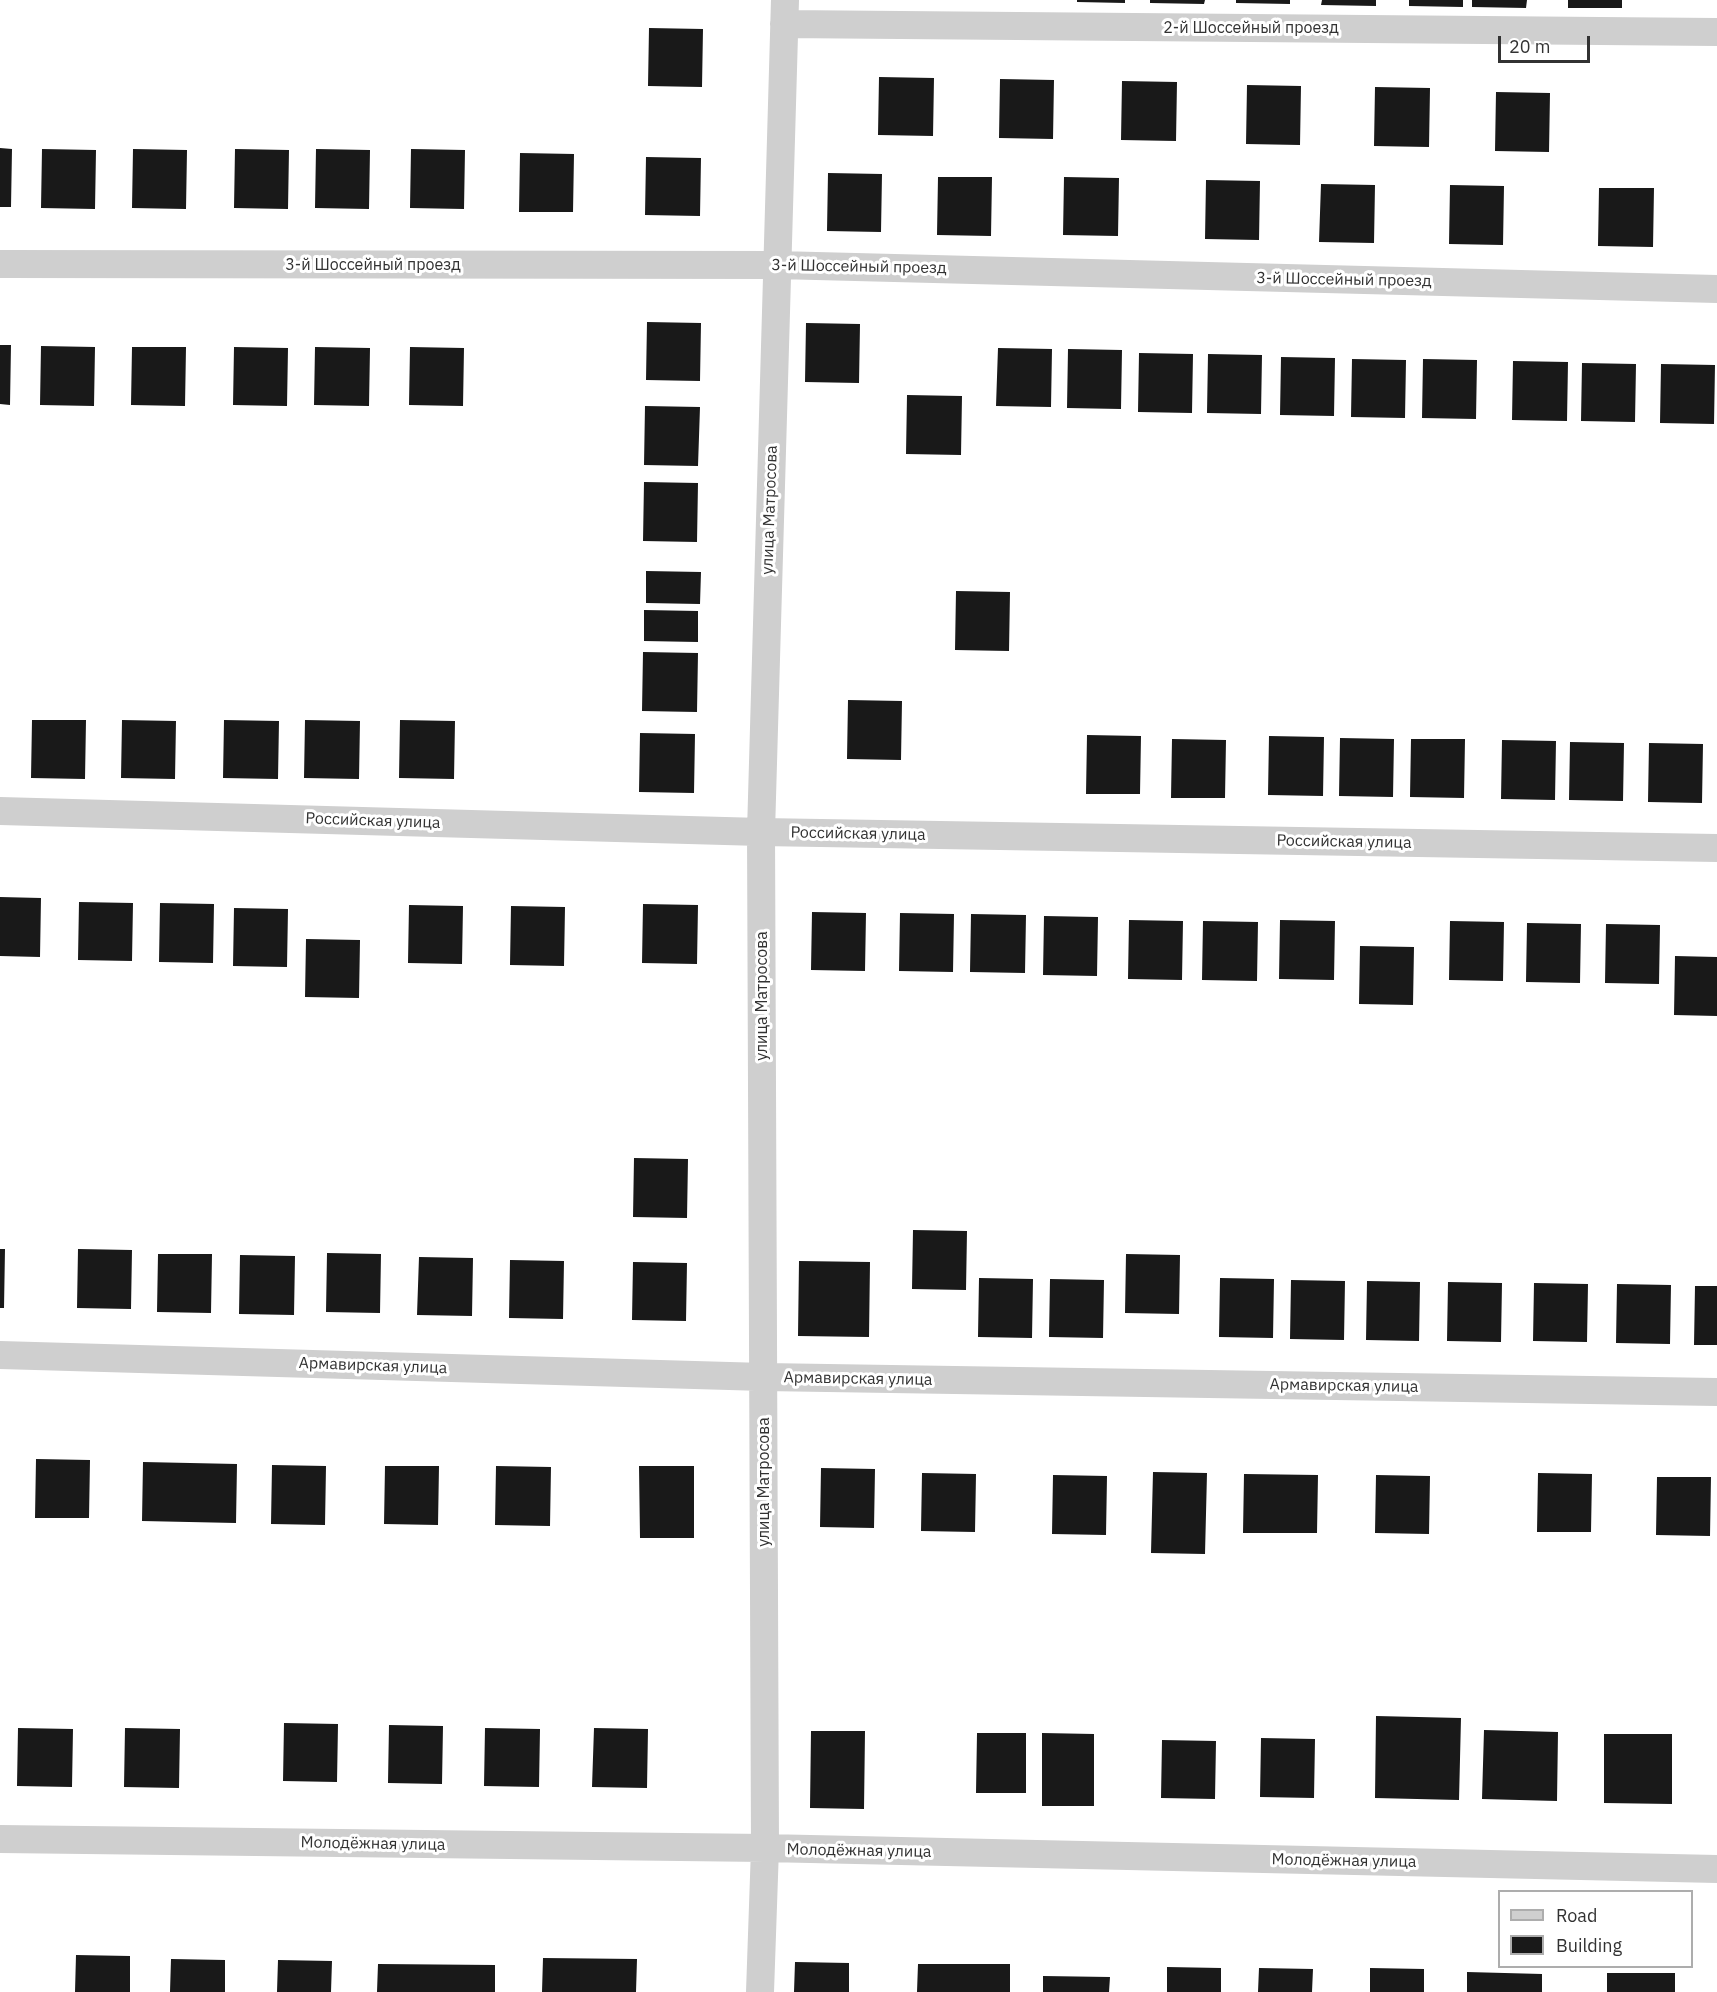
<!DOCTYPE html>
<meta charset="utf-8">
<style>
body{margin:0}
#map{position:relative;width:1717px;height:1992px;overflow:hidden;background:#fff;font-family:"IBM Plex Sans",sans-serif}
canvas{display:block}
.legend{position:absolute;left:1498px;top:1890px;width:195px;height:78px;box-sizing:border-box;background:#fff;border:2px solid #adadad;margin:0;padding:8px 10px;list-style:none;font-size:18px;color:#323232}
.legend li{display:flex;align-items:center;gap:12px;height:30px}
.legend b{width:30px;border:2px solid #adadad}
.scale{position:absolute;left:1498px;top:36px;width:92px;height:27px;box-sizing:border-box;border:3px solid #323232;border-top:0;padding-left:8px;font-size:18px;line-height:21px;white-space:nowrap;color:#323232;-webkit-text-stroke:4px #fff;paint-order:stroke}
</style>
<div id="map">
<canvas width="1717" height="1992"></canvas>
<ul class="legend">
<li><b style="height:8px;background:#cfcfcf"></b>Road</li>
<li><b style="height:16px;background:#191919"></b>Building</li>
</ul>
<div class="scale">20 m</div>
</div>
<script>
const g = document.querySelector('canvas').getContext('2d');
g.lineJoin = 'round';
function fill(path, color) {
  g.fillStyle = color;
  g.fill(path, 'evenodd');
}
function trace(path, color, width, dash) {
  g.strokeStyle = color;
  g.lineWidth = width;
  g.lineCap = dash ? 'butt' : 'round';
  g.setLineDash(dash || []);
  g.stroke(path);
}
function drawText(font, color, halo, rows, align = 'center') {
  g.font = font + ' "IBM Plex Sans",sans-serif';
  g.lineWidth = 6;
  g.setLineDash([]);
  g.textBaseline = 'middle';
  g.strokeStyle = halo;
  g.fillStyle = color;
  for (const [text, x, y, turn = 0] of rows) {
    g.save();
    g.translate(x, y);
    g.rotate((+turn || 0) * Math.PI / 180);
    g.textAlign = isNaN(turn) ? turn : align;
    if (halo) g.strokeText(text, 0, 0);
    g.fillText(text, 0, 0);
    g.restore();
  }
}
const building = new Path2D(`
 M 1077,0 L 1125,0 L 1125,3 L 1077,2 Z
 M 1150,0 L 1205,0 L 1204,4 L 1150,3 Z
 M 1236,0 L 1290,0 L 1290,4 L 1236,3 Z
 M 1322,0 L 1376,0 L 1376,6 L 1321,5 Z
 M 1409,0 L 1463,0 L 1463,7 L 1409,6 Z
 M 1472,0 L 1527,0 L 1526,8 L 1472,7 Z
 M 1568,0 L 1622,0 L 1622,8 L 1568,8 Z
 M 649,28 L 703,29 L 702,87 L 648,86 Z
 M 879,77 L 934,78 L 933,136 L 878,135 Z
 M 1000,79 L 1054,80 L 1053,139 L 999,138 Z
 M 1122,81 L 1177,82 L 1176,141 L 1121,140 Z
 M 1247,85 L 1301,86 L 1300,145 L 1246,144 Z
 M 1375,87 L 1430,88 L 1429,147 L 1374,146 Z
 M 1496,92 L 1550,93 L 1549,152 L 1495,151 Z
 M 0,148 L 12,149 L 11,207 L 0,207 Z
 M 42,149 L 96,150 L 95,209 L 41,208 Z
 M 133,149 L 187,150 L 186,209 L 132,208 Z
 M 235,149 L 289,150 L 288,209 L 234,208 Z
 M 316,149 L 370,150 L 369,209 L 315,208 Z
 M 411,149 L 465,150 L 464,209 L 410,208 Z
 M 520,153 L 574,154 L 573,212 L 519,212 Z
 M 646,157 L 701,158 L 700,216 L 645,215 Z
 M 828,173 L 882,174 L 881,232 L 827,231 Z
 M 938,177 L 992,177 L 991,236 L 937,235 Z
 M 1064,177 L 1119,178 L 1118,236 L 1063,235 Z
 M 1206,180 L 1260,181 L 1259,240 L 1205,239 Z
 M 1321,184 L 1375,185 L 1374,243 L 1319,242 Z
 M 1450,185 L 1504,186 L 1503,245 L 1449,244 Z
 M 1599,188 L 1654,188 L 1653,247 L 1598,246 Z
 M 647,322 L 701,323 L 700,381 L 646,380 Z
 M 806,323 L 860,324 L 859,383 L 805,382 Z
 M 0,345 L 11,345 L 10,405 L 0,404 Z
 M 41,346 L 95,347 L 94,406 L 40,405 Z
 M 132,347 L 186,347 L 185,406 L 131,405 Z
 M 234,347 L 288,348 L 287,406 L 233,405 Z
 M 315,347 L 370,348 L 369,406 L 314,405 Z
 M 410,347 L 464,348 L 463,406 L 409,405 Z
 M 998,348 L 1052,349 L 1051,407 L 996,406 Z
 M 1068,349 L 1122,350 L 1121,409 L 1067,408 Z
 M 1139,353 L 1193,354 L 1192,413 L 1138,412 Z
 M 1208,354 L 1262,355 L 1261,414 L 1207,413 Z
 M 1281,357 L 1335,358 L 1334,416 L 1280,415 Z
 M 1352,359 L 1406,360 L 1405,418 L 1351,417 Z
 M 1423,359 L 1477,360 L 1476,419 L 1422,418 Z
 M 1513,361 L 1568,362 L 1567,421 L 1512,420 Z
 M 1582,363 L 1636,364 L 1635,422 L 1581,421 Z
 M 1661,364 L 1715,365 L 1714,424 L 1660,423 Z
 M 907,395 L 962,396 L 961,455 L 906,454 Z
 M 645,406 L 700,407 L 698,466 L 644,465 Z
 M 644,482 L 698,483 L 697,542 L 643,541 Z
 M 646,571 L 701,572 L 700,604 L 646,603 Z
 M 956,591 L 1010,592 L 1009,651 L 955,650 Z
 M 644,610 L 698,611 L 698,642 L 644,641 Z
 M 643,652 L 698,653 L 697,712 L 642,711 Z
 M 848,700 L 902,701 L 901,760 L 847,759 Z
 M 32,720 L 86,720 L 85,779 L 31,778 Z
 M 122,720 L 176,721 L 175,779 L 121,778 Z
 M 224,720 L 279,721 L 278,779 L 223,778 Z
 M 305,720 L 360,721 L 359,779 L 304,778 Z
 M 400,720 L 455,721 L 454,779 L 399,778 Z
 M 640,733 L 695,734 L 694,793 L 639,792 Z
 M 1087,735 L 1141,736 L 1140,794 L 1086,794 Z
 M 1269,736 L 1324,737 L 1323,796 L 1268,795 Z
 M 1340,738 L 1394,739 L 1393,797 L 1339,796 Z
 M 1172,739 L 1226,740 L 1225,798 L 1171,798 Z
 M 1411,739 L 1465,739 L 1464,798 L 1410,797 Z
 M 1502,740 L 1556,741 L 1555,800 L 1501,799 Z
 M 1570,742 L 1624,743 L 1623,801 L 1569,800 Z
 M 1649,743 L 1703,744 L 1702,803 L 1648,802 Z
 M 0,897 L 41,898 L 40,957 L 0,956 Z
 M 79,902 L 133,903 L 132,961 L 78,960 Z
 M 160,903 L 214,904 L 213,963 L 159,962 Z
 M 643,904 L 698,905 L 697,964 L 642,963 Z
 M 409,905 L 463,906 L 462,964 L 408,963 Z
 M 511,906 L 565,907 L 564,966 L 510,965 Z
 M 234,908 L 288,909 L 287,967 L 233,966 Z
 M 812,912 L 866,913 L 865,971 L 811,970 Z
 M 900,913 L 954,914 L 953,972 L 899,971 Z
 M 971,914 L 1026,915 L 1025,973 L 970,972 Z
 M 1044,916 L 1098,917 L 1097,976 L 1043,975 Z
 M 1129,920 L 1183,921 L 1182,980 L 1128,979 Z
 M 1280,920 L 1335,921 L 1334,980 L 1279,979 Z
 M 1203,921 L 1258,922 L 1257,981 L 1202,980 Z
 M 1450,921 L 1504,922 L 1503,981 L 1449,980 Z
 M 1527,923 L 1581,924 L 1580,983 L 1526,982 Z
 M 1606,924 L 1660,925 L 1659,984 L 1605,983 Z
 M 306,939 L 360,940 L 359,998 L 305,997 Z
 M 1360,946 L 1414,947 L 1413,1005 L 1359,1004 Z
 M 1675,956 L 1717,957 L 1717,1016 L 1674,1015 Z
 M 634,1158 L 688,1159 L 687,1218 L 633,1217 Z
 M 913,1230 L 967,1231 L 966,1290 L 912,1289 Z
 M 0,1249 L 5,1249 L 4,1308 L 0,1308 Z
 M 78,1249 L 132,1250 L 131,1309 L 77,1308 Z
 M 327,1253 L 381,1254 L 380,1313 L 326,1312 Z
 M 158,1254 L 212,1254 L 211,1313 L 157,1312 Z
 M 1126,1254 L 1180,1255 L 1179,1314 L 1125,1313 Z
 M 240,1255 L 295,1256 L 294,1315 L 239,1314 Z
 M 419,1257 L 473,1258 L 472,1316 L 417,1315 Z
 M 510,1260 L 564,1261 L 563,1319 L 509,1318 Z
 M 799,1261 L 870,1262 L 869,1337 L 798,1336 Z
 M 633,1262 L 687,1263 L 686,1321 L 632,1320 Z
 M 979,1278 L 1033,1279 L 1032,1338 L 978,1337 Z
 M 1220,1278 L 1274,1279 L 1273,1338 L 1219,1337 Z
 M 1050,1279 L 1104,1280 L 1103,1338 L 1049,1337 Z
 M 1291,1280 L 1345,1281 L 1344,1340 L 1290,1339 Z
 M 1367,1281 L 1420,1282 L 1419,1341 L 1366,1340 Z
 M 1448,1282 L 1502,1283 L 1501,1342 L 1447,1341 Z
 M 1534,1283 L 1588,1284 L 1587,1342 L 1533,1341 Z
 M 1617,1284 L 1671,1285 L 1670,1344 L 1616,1343 Z
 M 1695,1286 L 1717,1286 L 1717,1345 L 1694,1345 Z
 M 36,1459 L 90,1460 L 89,1518 L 35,1518 Z
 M 143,1462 L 237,1464 L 236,1523 L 142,1521 Z
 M 272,1465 L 326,1466 L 325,1525 L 271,1524 Z
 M 385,1466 L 439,1466 L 438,1525 L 384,1524 Z
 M 496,1466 L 551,1467 L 550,1526 L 495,1525 Z
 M 639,1466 L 694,1466 L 694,1538 L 640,1538 Z
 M 821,1468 L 875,1469 L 874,1528 L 820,1527 Z
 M 1153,1472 L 1207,1473 L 1205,1554 L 1151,1553 Z
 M 922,1473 L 976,1474 L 975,1532 L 921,1531 Z
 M 1538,1473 L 1592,1474 L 1591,1532 L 1537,1532 Z
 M 1244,1474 L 1318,1475 L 1317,1533 L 1243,1533 Z
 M 1053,1475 L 1107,1476 L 1106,1535 L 1052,1534 Z
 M 1376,1475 L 1430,1476 L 1429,1534 L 1375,1533 Z
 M 1657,1477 L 1711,1477 L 1710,1536 L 1656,1535 Z
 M 1376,1716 L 1461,1718 L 1459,1800 L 1375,1798 Z
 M 284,1723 L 338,1724 L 337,1782 L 283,1781 Z
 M 389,1725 L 443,1726 L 442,1784 L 388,1783 Z
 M 18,1728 L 73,1729 L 72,1787 L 17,1786 Z
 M 125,1728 L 180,1729 L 179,1788 L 124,1787 Z
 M 485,1728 L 540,1729 L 539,1787 L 484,1786 Z
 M 594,1728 L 648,1729 L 647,1788 L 592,1787 Z
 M 1484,1730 L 1558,1732 L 1557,1801 L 1482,1799 Z
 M 811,1731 L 865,1731 L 864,1809 L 810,1808 Z
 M 977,1733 L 1026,1733 L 1026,1793 L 976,1793 Z
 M 1042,1733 L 1094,1734 L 1094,1806 L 1042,1806 Z
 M 1604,1734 L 1672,1734 L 1672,1804 L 1604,1803 Z
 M 1261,1738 L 1315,1739 L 1314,1798 L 1260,1797 Z
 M 1162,1740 L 1216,1741 L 1215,1799 L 1161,1798 Z
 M 76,1955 L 130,1956 L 130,1992 L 75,1992 Z
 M 543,1958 L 637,1959 L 636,1992 L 542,1992 Z
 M 171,1959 L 225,1960 L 225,1992 L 170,1992 Z
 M 278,1960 L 332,1961 L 331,1992 L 277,1992 Z
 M 795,1962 L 849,1963 L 849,1992 L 794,1992 Z
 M 378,1964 L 495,1965 L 495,1992 L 377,1992 Z
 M 918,1964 L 1010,1964 L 1010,1992 L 917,1992 Z
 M 1167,1967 L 1221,1968 L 1221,1992 L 1167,1992 Z
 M 1259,1968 L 1313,1969 L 1312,1992 L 1258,1992 Z
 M 1370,1968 L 1424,1969 L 1424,1992 L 1370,1992 Z
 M 1467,1972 L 1542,1974 L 1542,1992 L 1467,1992 Z
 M 1607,1973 L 1675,1973 L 1675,1992 L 1607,1992 Z
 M 1043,1976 L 1110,1977 L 1109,1992 L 1043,1992 Z`);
const minor = new Path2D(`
 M 784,24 L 1717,32
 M 0,264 L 777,265 L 1717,289
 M 0,811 L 761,832 L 1717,848
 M 0,1355 L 764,1377 L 1717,1392
 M 0,1839 L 765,1848 L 1717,1869
 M 760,1992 L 765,1848 L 761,832 L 785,0`);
const streetNames = [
 ["2-й Шоссейный проезд",1251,28],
 ["3-й Шоссейный проезд",373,265],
 ["3-й Шоссейный проезд",859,267,1],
 ["3-й Шоссейный проезд",1344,280,1],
 ["улица Матросова",770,510,-88],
 ["Российская улица",373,821,2],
 ["Российская улица",858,834,1],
 ["Российская улица",1344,842,1],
 ["улица Матросова",762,996,-90],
 ["Армавирская улица",373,1366,2],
 ["Армавирская улица",858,1379,1],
 ["Армавирская улица",1344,1386,1],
 ["улица Матросова",764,1482,-90],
 ["Молодёжная улица",373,1844,1],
 ["Молодёжная улица",859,1851,1],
 ["Молодёжная улица",1344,1861,1]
];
fill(building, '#191919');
trace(minor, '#cfcfcf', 28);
drawText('16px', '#323232', '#fff', streetNames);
</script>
